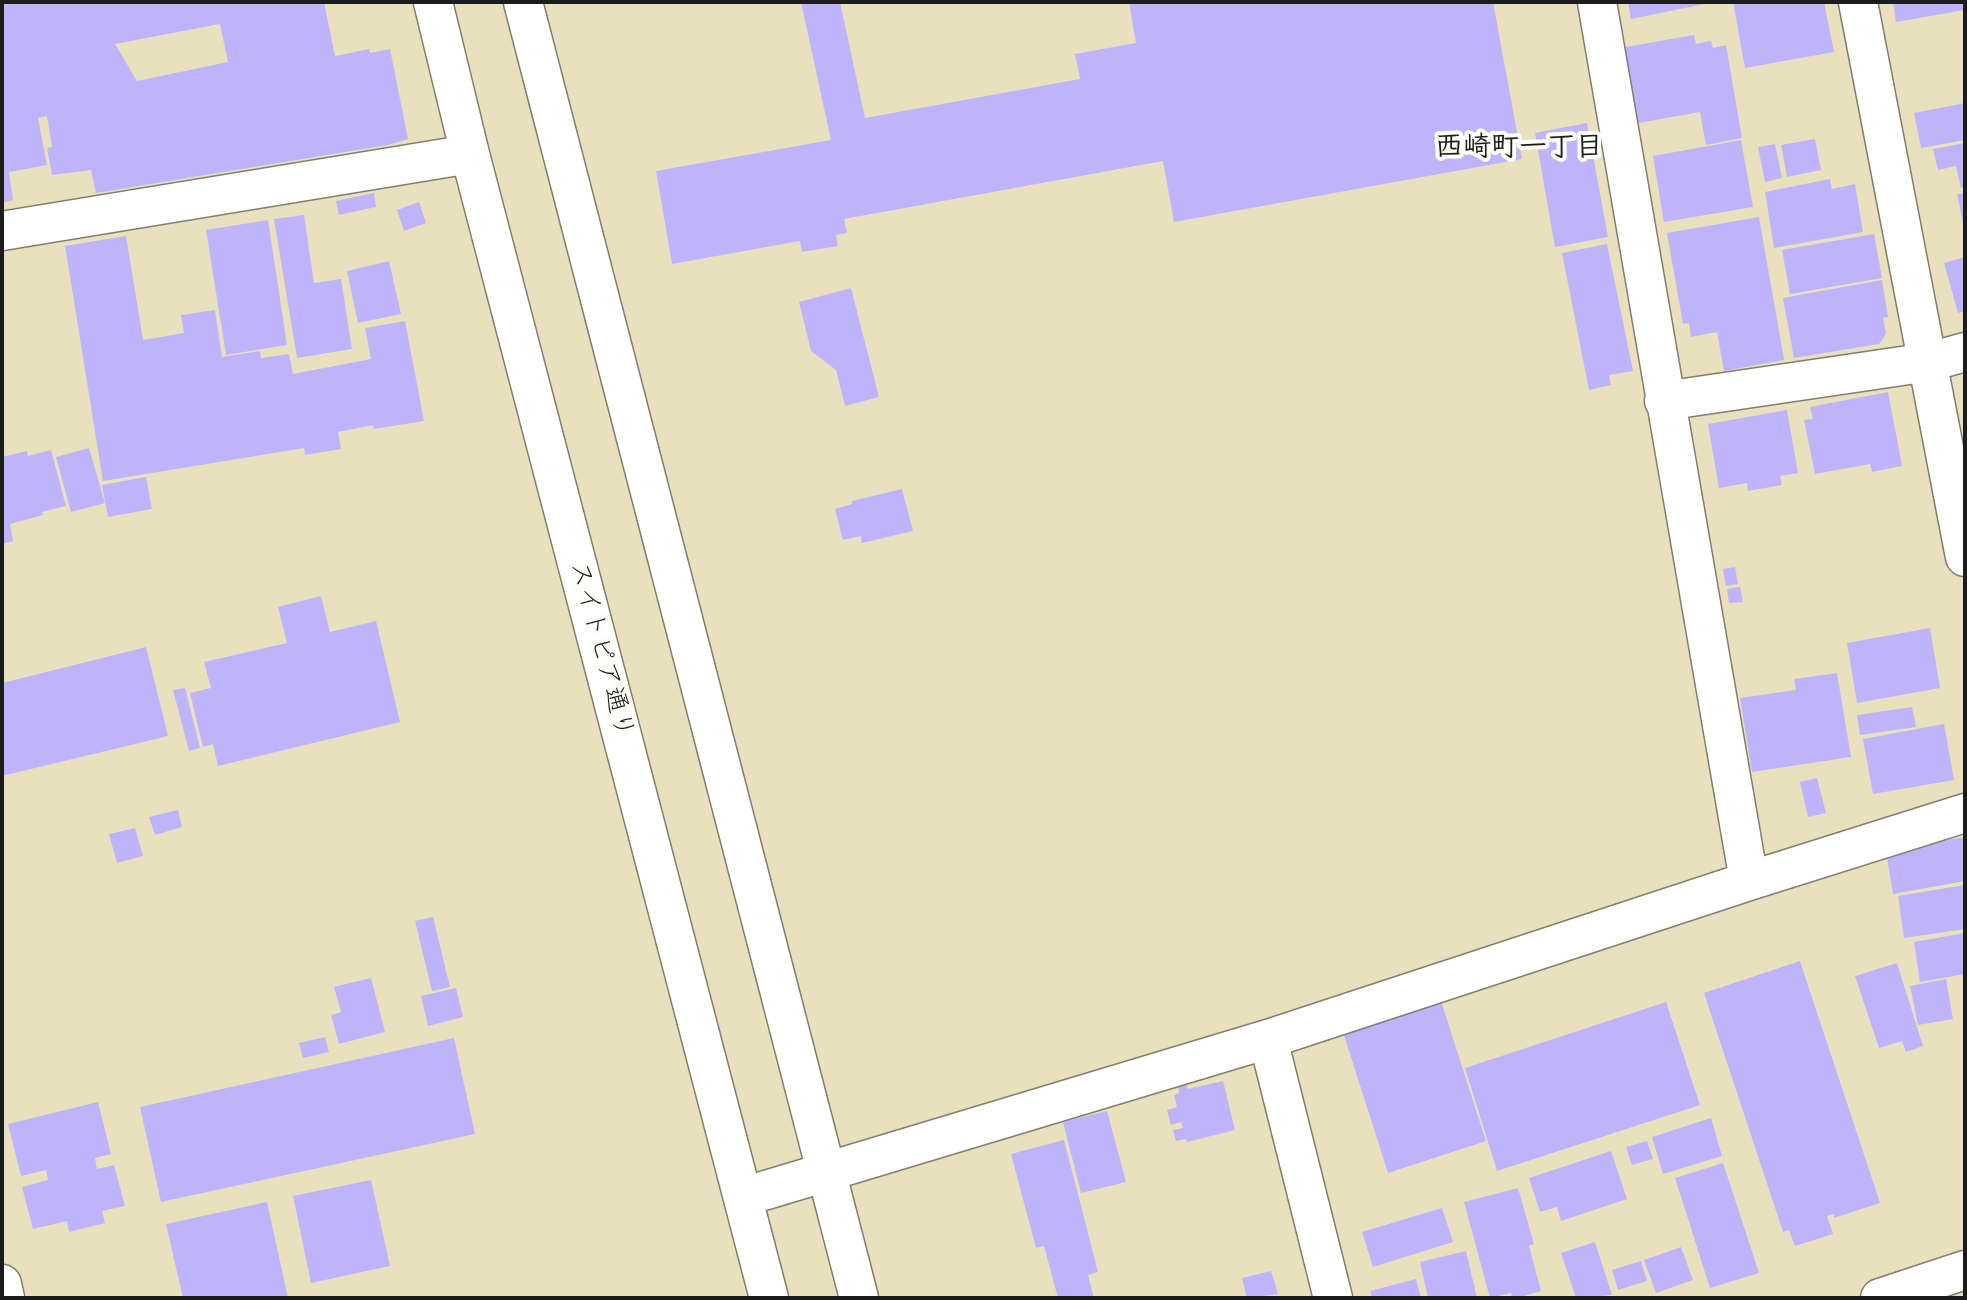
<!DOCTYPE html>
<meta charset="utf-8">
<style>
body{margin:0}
#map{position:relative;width:1967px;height:1300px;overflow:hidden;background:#e9e1be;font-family:Mynerve,sans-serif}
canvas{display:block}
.frame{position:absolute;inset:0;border:4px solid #1c1c1c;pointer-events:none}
</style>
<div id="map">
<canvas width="1967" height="1300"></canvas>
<div class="frame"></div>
</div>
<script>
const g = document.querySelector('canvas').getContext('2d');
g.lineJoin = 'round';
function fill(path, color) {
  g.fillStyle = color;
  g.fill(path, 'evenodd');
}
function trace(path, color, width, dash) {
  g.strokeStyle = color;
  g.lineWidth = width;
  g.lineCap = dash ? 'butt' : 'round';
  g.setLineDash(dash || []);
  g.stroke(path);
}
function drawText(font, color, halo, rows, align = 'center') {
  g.font = font + ' Mynerve,"Klee One",sans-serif';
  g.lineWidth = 8;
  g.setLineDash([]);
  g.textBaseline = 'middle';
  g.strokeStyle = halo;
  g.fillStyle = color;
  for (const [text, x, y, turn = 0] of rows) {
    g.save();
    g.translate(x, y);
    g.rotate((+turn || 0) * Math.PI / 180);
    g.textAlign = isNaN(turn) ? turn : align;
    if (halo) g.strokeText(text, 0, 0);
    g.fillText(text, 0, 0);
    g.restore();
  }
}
const building = new Path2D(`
 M 2,2 L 324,2 L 335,56 L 369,49 L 370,53 L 390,49 L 408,139 L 388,145 L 96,193 L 91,170 L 52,175 L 47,148 L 52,147 L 47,116 L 38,118 L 47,165 L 9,172 L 13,200 L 2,203 ZM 220,24 L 228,62 L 137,81 L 115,44 Z
 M 801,2 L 840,2 L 865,118 L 1080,79 L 1075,54 L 1136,43 L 1129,2 L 1493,2 L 1522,159 L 1174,222 L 1163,161 L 844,219 L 847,233 L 836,235 L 838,246 L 802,252 L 800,241 L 672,264 L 656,171 L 831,140 Z
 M 1628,2 L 1709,2 L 1709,3 L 1631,19 Z
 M 1733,2 L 1824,2 L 1834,52 L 1745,68 Z
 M 1893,2 L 1965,2 L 1965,10 L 1896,22 Z
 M 1694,35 L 1696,44 L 1711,41 L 1713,48 L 1726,45 L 1742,138 L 1706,145 L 1700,112 L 1633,124 L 1620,48 Z
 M 1965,103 L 1965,140 L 1921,148 L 1914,113 Z
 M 1587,123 L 1608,237 L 1555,247 L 1535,133 Z
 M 1815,139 L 1821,170 L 1787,177 L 1781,145 Z
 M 1741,140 L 1753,207 L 1664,222 L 1653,156 Z
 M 1965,143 L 1965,187 L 1961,188 L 1956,166 L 1938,170 L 1933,149 Z
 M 1775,144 L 1782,178 L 1765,182 L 1758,147 Z
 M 1830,179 L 1832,189 L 1855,184 L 1863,232 L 1774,248 L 1765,192 Z
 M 374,193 L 376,207 L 339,215 L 336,201 Z
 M 1965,193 L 1965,228 L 1964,228 L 1957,194 Z
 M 419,202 L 426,223 L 404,231 L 397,210 Z
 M 304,215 L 314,283 L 341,279 L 352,349 L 297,358 L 274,219 Z
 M 1759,217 L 1784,360 L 1724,371 L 1717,332 L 1691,337 L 1689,323 L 1683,324 L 1667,233 Z
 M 268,220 L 287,345 L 226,355 L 206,230 Z
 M 1874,234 L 1882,278 L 1790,294 L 1782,250 Z
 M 126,236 L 143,340 L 184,333 L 181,315 L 215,310 L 222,357 L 260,351 L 261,358 L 289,354 L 293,374 L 371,359 L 365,328 L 405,321 L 424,421 L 374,429 L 373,425 L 338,432 L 341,449 L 305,455 L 304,448 L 103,481 L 65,246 Z
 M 1607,244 L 1633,371 L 1609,375 L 1611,385 L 1589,390 L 1562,253 Z
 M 1965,257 L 1965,311 L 1958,313 L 1944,263 Z
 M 389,261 L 401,314 L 358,323 L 347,271 Z
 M 1882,280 L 1888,317 L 1883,318 L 1886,334 L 1879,344 L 1794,358 L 1783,298 Z
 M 851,288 L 879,397 L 845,406 L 836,370 L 811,351 L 799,302 Z
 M 1888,392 L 1902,466 L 1872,472 L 1870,464 L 1815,474 L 1804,420 L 1813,419 L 1810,407 Z
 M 1787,410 L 1798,473 L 1780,476 L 1782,485 L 1748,491 L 1747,483 L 1719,488 L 1708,424 Z
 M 89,448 L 105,503 L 71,512 L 56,457 Z
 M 51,450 L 66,506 L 42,512 L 43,515 L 10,524 L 13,541 L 2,544 L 2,457 L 27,451 L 28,456 Z
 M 146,477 L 152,509 L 108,517 L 102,485 Z
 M 902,489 L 913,531 L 862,543 L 861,536 L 843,540 L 835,509 L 852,504 L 852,501 Z
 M 1735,567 L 1738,584 L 1726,586 L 1723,569 Z
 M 1740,587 L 1743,602 L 1729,603 L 1727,589 Z
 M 321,596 L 330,632 L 376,621 L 400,722 L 218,766 L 213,744 L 203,747 L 190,693 L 211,688 L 204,662 L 287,643 L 278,607 Z
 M 1930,628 L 1940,688 L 1857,703 L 1847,643 Z
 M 146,647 L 168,736 L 2,776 L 2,683 Z
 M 1837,673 L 1851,757 L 1752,772 L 1740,698 L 1796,690 L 1794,679 Z
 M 185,688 L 200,748 L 189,751 L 173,690 Z
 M 1912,707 L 1916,727 L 1860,735 L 1857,715 Z
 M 1944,724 L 1954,780 L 1873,794 L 1863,739 Z
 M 1817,778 L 1826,813 L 1808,817 L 1800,782 Z
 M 178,810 L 182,827 L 155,835 L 149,817 Z
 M 135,828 L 143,856 L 117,863 L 109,834 Z
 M 1965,837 L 1965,881 L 1893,894 L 1886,851 Z
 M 1965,885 L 1965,929 L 1904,938 L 1898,896 Z
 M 433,917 L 450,987 L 432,991 L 415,921 Z
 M 1965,933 L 1965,974 L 1920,982 L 1914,942 Z
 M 1800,961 L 1880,1203 L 1834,1218 L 1834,1214 L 1827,1216 L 1833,1234 L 1795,1246 L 1789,1230 L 1783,1232 L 1704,993 Z
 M 1897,963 L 1923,1046 L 1906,1052 L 1902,1041 L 1879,1048 L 1855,976 Z
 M 371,978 L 385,1032 L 339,1044 L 331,1015 L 341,1012 L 334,987 Z
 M 1946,979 L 1953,1019 L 1918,1025 L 1910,986 Z
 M 456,988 L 463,1017 L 428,1026 L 421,996 Z
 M 1441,1001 L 1486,1141 L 1388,1173 L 1343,1032 Z
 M 1666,1002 L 1700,1105 L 1497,1171 L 1465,1068 Z
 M 325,1037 L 329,1052 L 303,1058 L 299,1043 Z
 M 454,1038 L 475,1134 L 161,1202 L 140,1107 Z
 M 1223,1081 L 1235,1130 L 1187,1142 L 1186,1139 L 1176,1141 L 1173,1130 L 1183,1128 L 1181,1122 L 1171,1125 L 1167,1110 L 1177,1107 L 1174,1095 L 1179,1093 L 1178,1086 L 1186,1083 L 1188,1089 Z
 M 98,1102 L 111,1154 L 95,1158 L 97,1169 L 114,1165 L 125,1206 L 102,1211 L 105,1223 L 69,1232 L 67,1221 L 33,1229 L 22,1187 L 48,1180 L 46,1170 L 21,1176 L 8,1124 Z
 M 1107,1111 L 1126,1182 L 1081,1193 L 1063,1122 Z
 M 1711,1118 L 1722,1156 L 1663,1174 L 1652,1137 Z
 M 1064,1140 L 1098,1272 L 1088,1275 L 1094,1298 L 1058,1298 L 1044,1246 L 1036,1248 L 1011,1154 Z
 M 1647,1141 L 1653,1159 L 1632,1165 L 1626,1147 Z
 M 1611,1151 L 1627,1199 L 1561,1221 L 1557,1207 L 1540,1212 L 1529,1178 Z
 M 1723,1163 L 1759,1273 L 1710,1288 L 1675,1178 Z
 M 371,1180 L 390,1266 L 311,1283 L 293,1196 Z
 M 1518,1188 L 1534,1244 L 1529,1246 L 1541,1291 L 1517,1298 L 1512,1298 L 1511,1293 L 1490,1298 L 1464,1202 Z
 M 267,1202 L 288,1298 L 183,1298 L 166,1224 Z
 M 1442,1208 L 1453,1242 L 1373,1267 L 1362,1232 Z
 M 1595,1242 L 1612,1295 L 1576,1298 L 1561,1253 Z
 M 1681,1247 L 1693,1280 L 1656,1293 L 1644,1260 Z
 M 1466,1251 L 1477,1298 L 1428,1298 L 1420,1262 Z
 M 1641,1261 L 1647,1281 L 1618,1290 L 1612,1270 Z
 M 1271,1271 L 1278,1294 L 1247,1298 L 1242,1278 Z
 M 1416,1279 L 1421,1298 L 1372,1298 L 1370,1291 Z`);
const street = new Path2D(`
 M 433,2 L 470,154 L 769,1298
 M 523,2 L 859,1298
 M 1597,2 L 1749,881
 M 1858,2 L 1965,557
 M 2,231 L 470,154
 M 1664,401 L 1929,362 L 1965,352
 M 1268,1039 L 1333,1298
 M 743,1197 L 1268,1039 L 1749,881 L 1965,813
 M 2,1284 L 5,1298
 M 1880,1298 L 1965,1270`);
const streetNames = [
 ["スイトピア通り",600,650,75]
];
const neighbourhoodNames = [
 ["西崎町一丁目",1519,149]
];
fill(building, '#bfb4fc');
trace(street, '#827e6d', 41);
trace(street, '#fff', 38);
drawText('26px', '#1c1c1c', '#fdfcf7', streetNames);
drawText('bold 28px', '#1c1c1c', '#fdfcf7', neighbourhoodNames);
</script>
